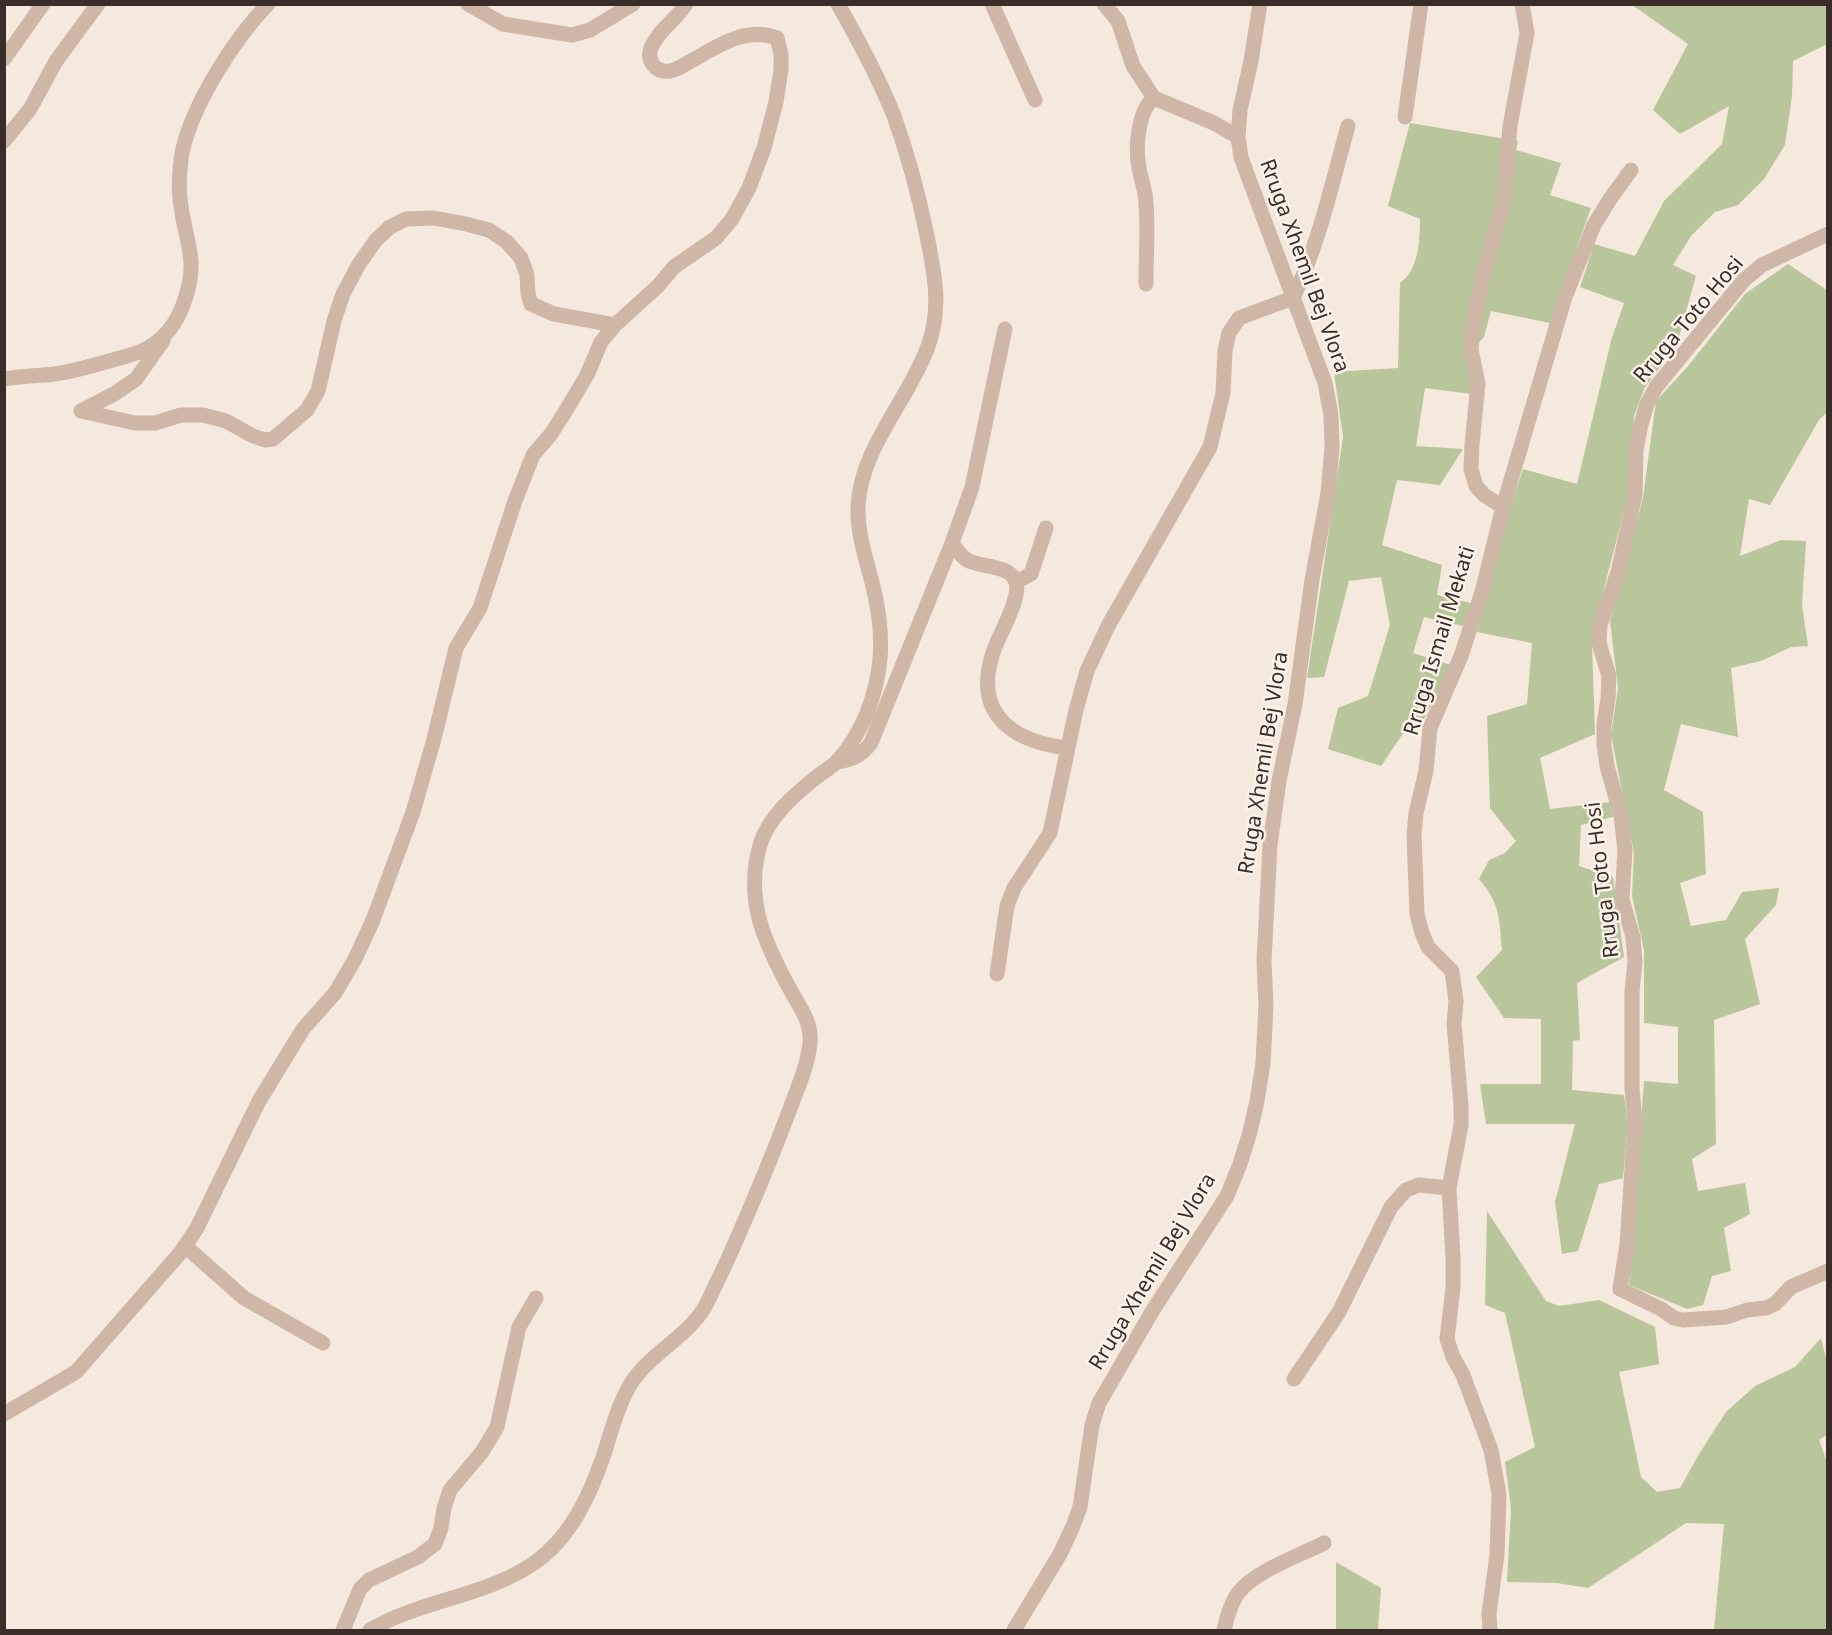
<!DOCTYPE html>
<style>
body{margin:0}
#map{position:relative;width:1832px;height:1635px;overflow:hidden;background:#f5e8dd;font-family:"Noto Sans",sans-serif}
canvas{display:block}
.frame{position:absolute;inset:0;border:6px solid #3a2d28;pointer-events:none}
</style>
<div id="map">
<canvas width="1832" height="1635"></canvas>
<div class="frame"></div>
</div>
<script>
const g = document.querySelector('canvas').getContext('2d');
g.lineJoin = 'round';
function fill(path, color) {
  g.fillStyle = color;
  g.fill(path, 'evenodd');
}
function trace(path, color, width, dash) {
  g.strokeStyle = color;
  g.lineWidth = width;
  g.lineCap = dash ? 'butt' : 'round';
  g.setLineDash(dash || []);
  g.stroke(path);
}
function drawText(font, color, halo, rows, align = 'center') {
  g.font = font + ' "Noto Sans",sans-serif';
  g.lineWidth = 5;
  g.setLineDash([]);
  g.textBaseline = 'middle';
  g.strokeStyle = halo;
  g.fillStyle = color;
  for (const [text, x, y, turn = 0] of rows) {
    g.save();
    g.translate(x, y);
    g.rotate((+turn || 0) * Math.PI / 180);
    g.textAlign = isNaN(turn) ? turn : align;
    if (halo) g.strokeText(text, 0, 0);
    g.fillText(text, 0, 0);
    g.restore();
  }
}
const green = new Path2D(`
 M 1632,5 L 1827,5 L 1827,44 L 1793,61 L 1792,96 L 1785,145 L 1764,179 L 1738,205 L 1715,212 L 1691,236 L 1673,265 L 1696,276 L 1677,344 L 1644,389 L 1634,416 L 1629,492 L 1595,623 L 1592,642 L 1595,734 L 1540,758 L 1550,809 L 1610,802 L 1613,817 L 1581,825 L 1579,866 L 1613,877 L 1624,957 L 1577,983 L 1580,1040 L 1573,1041 L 1572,1090 L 1624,1095 L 1628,1123 L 1623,1178 L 1599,1184 L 1578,1251 L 1562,1254 L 1555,1202 L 1575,1124 L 1486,1124 L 1480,1084 L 1541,1084 L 1541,1019 L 1504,1018 L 1476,977 L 1502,950 C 1499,919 1501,905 1479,879 L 1489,860 L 1505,853 L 1516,841 L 1490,808 L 1487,716 L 1527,704 L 1532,643 L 1477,632 L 1506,520 L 1523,469 L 1577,484 L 1611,341 L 1624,303 L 1580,287 L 1594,244 L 1635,256 L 1664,201 L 1722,144 L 1729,106 L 1680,134 L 1653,110 L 1688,44 Z
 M 1410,123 L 1518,141 L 1516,150 L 1561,163 L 1550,195 L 1591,208 L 1550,323 L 1491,311 L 1484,337 L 1465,357 L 1470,375 L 1471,394 L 1425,388 L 1416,446 L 1463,449 L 1440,485 L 1397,480 L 1382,545 L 1442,565 L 1437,595 L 1471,603 L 1463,626 L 1424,617 L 1413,653 L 1451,665 L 1423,721 L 1404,732 L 1381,766 L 1328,749 L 1338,708 L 1368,696 L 1390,625 L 1381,577 L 1349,581 L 1324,677 L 1307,678 L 1343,437 L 1334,372 L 1398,368 L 1400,283 C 1419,270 1420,240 1420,219 L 1388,206 Z
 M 1788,264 L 1827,290 L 1827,412 L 1819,420 L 1770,505 L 1749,499 L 1740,556 L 1781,540 L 1806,541 L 1802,605 L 1808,646 L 1791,647 L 1761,661 L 1731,668 L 1738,737 L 1681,724 L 1664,790 L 1703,812 L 1706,874 L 1680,883 L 1691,926 L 1726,920 L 1742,892 L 1779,888 L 1776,905 L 1745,939 L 1760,1004 L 1714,1020 L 1716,1144 L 1692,1159 L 1698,1191 L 1745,1183 L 1750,1214 L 1724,1228 L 1731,1271 L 1712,1276 L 1703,1305 L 1687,1309 L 1629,1285 L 1644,1081 L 1678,1084 L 1678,1027 L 1644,1023 L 1644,950 L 1632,896 L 1634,853 L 1611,735 L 1618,688 L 1610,621 L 1643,498 L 1656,401 L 1689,365 L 1745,294 Z
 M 1487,1211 L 1546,1301 L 1559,1306 L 1599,1300 L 1655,1327 L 1659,1364 L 1619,1372 L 1641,1477 L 1657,1492 L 1680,1488 L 1699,1454 L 1726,1412 L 1755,1386 L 1795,1367 L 1821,1338 L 1827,1362 L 1827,1435 L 1819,1440 L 1828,1465 L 1827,1630 L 1714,1630 L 1724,1524 L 1686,1523 L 1588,1588 L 1557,1583 L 1507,1582 L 1511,1509 L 1505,1462 L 1535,1447 L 1505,1313 L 1485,1305 Z
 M 1336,1562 L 1381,1588 L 1378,1630 L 1336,1630 Z`);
const minor = new Path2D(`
 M 468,4 L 503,24 L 572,35 L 590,30 L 633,4
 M 992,4 L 1035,100
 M 1104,4 L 1118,21 L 1133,66 L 1154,98 L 1214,123 L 1238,137
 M 4,59 L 43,4
 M 1405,117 L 1421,4
 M 4,141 L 30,109 L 56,61 L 98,4
 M 1828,234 L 1762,265 L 1744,280 L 1656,387 L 1647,404 L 1641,424 L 1636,450 L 1635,495 L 1618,572 L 1600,625 L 1599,643 L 1609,676 L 1608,699 L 1604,724 L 1604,745 L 1607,766 L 1621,816 L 1625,850 L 1622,899 L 1633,937 L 1635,962 L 1632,992 L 1632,1088 L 1635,1122 L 1627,1245 L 1620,1289 L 1661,1309 L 1674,1318 L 1683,1320 L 1727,1317 L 1747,1310 L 1766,1308 L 1775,1304 L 1791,1287 L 1828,1271
 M 1146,284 C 1146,257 1148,230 1146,204 C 1146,191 1141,180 1139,168 C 1135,148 1138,110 1154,98
 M 4,379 C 21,376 38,376 54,374 C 76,371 96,365 116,359 C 129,356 143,352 154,344 C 169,334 177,321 183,305 C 201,258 184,242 180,198 C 178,184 180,167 182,153 C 192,105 234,39 268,4
 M 81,411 L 135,423 L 155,423 L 181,415 L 203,415 L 226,421 L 253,436 L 265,440 L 273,439 L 307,410 L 318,391 L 334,321 L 343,294 L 359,264 L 376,240 L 390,227 L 406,219 L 434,218 L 466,224 L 489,230 L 507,242 L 521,258 L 527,275 L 528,294 L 531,304 L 554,314 L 615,325
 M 81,411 L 114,394 L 136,379 L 163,341
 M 1503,507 L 1484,495 L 1476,486 L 1471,469 L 1472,444 L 1478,384 L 1471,349 L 1475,312 L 1484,272 L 1504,200 L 1510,126 L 1527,33 L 1522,4
 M 952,543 C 956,549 961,556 967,560 C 981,568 1010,564 1016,582 C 1021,597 1001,632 995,647 C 971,710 1008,741 1067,748
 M 1016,582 L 1031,574 L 1046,528
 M 836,762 C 852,760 861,756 871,743 L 952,543 L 972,487 L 1005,329
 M 997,974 L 1007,906 L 1014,888 L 1050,833 L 1076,710 L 1087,671 L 1108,626 L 1210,447 L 1223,393 L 1225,351 L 1229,333 L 1239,318 L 1293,298 C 1319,244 1332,183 1348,126
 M 185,1246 L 244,1298 L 323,1343
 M 1294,1379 L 1339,1312 L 1391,1207 L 1406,1190 L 1419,1185 L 1449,1188
 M 4,1414 L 76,1372 L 181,1252 L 197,1228 L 214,1193 L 259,1101 L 303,1029 L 335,993 L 355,959 L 373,920 L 413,812 L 434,739 L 456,648 L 480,608 L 515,501 L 533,455 L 551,434 L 565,412 L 587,375 L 601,342 L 615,325 L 658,286 L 674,267 L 716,238 L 732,219 L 749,188 L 764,148 L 776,102 L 781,70 L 781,54 L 777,38 C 746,26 718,46 691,61 C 684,65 677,70 670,71 C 656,73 646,61 651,48 C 658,30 676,20 686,4
 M 343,1630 L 360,1589 L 369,1580 L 418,1557 L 435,1544 L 441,1528 L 444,1508 L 450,1490 L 482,1452 L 497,1427 L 519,1327 L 536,1298
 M 370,1630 C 422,1599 487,1597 537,1561 C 571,1536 590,1495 603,1457 C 611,1433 617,1407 630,1385 C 648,1355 684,1339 703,1310 C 708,1302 712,1292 716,1284 C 732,1252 745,1220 759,1187 C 771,1158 783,1128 794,1098 C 801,1080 808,1062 810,1043 C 812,1022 800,1008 791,991 C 765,944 744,900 760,845 C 768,818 792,797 814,779 C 821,773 830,768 837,762 C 849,748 860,730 867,713 C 882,674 884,641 876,600 C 870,568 857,540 858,506 C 861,448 907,402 927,349 C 942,311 935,275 927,236 C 919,196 908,155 894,116 C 879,78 858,40 838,4
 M 1014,1630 L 1060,1554 L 1073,1526 L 1080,1507 L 1092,1425 L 1099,1403 L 1153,1310 L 1227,1196 L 1240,1164 L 1250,1132 L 1257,1101 L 1263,1063 L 1266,1006 L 1264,961 L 1270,845 L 1279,781 L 1295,704 L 1312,580 L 1328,493 L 1332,448 L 1331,415 L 1325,383 L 1249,179 L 1241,157 L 1238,137 L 1240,110 L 1251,61 L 1260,4
 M 1224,1630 C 1227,1617 1231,1602 1239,1592 C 1257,1570 1299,1556 1324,1543
 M 1490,1630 L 1489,1613 L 1497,1555 L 1499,1494 L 1491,1450 L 1463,1375 L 1453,1357 L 1447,1339 L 1453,1288 L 1453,1258 L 1449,1188 L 1461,1125 L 1461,1105 L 1454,1024 L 1456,1001 L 1452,971 L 1428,947 L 1422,933 L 1417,914 L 1414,835 L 1416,813 L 1426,771 L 1430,728 L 1461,656 L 1482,592 L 1503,507 L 1565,297 L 1594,225 L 1610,199 L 1631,170`);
const streetNames = [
 ["Rruga Xhemil Bej Vlora",1304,266,70],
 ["Rruga Toto Hosi",1689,320,-50],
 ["Rruga Ismail Mekati",1440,641,-73],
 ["Rruga Xhemil Bej Vlora",1264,763,-81],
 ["Rruga Toto Hosi",1603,880,-97],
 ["Rruga Xhemil Bej Vlora",1153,1272,-59]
];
fill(green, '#b9c59b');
trace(minor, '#ceb7a7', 15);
drawText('21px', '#3a2d28', '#fbf2ea', streetNames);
</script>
